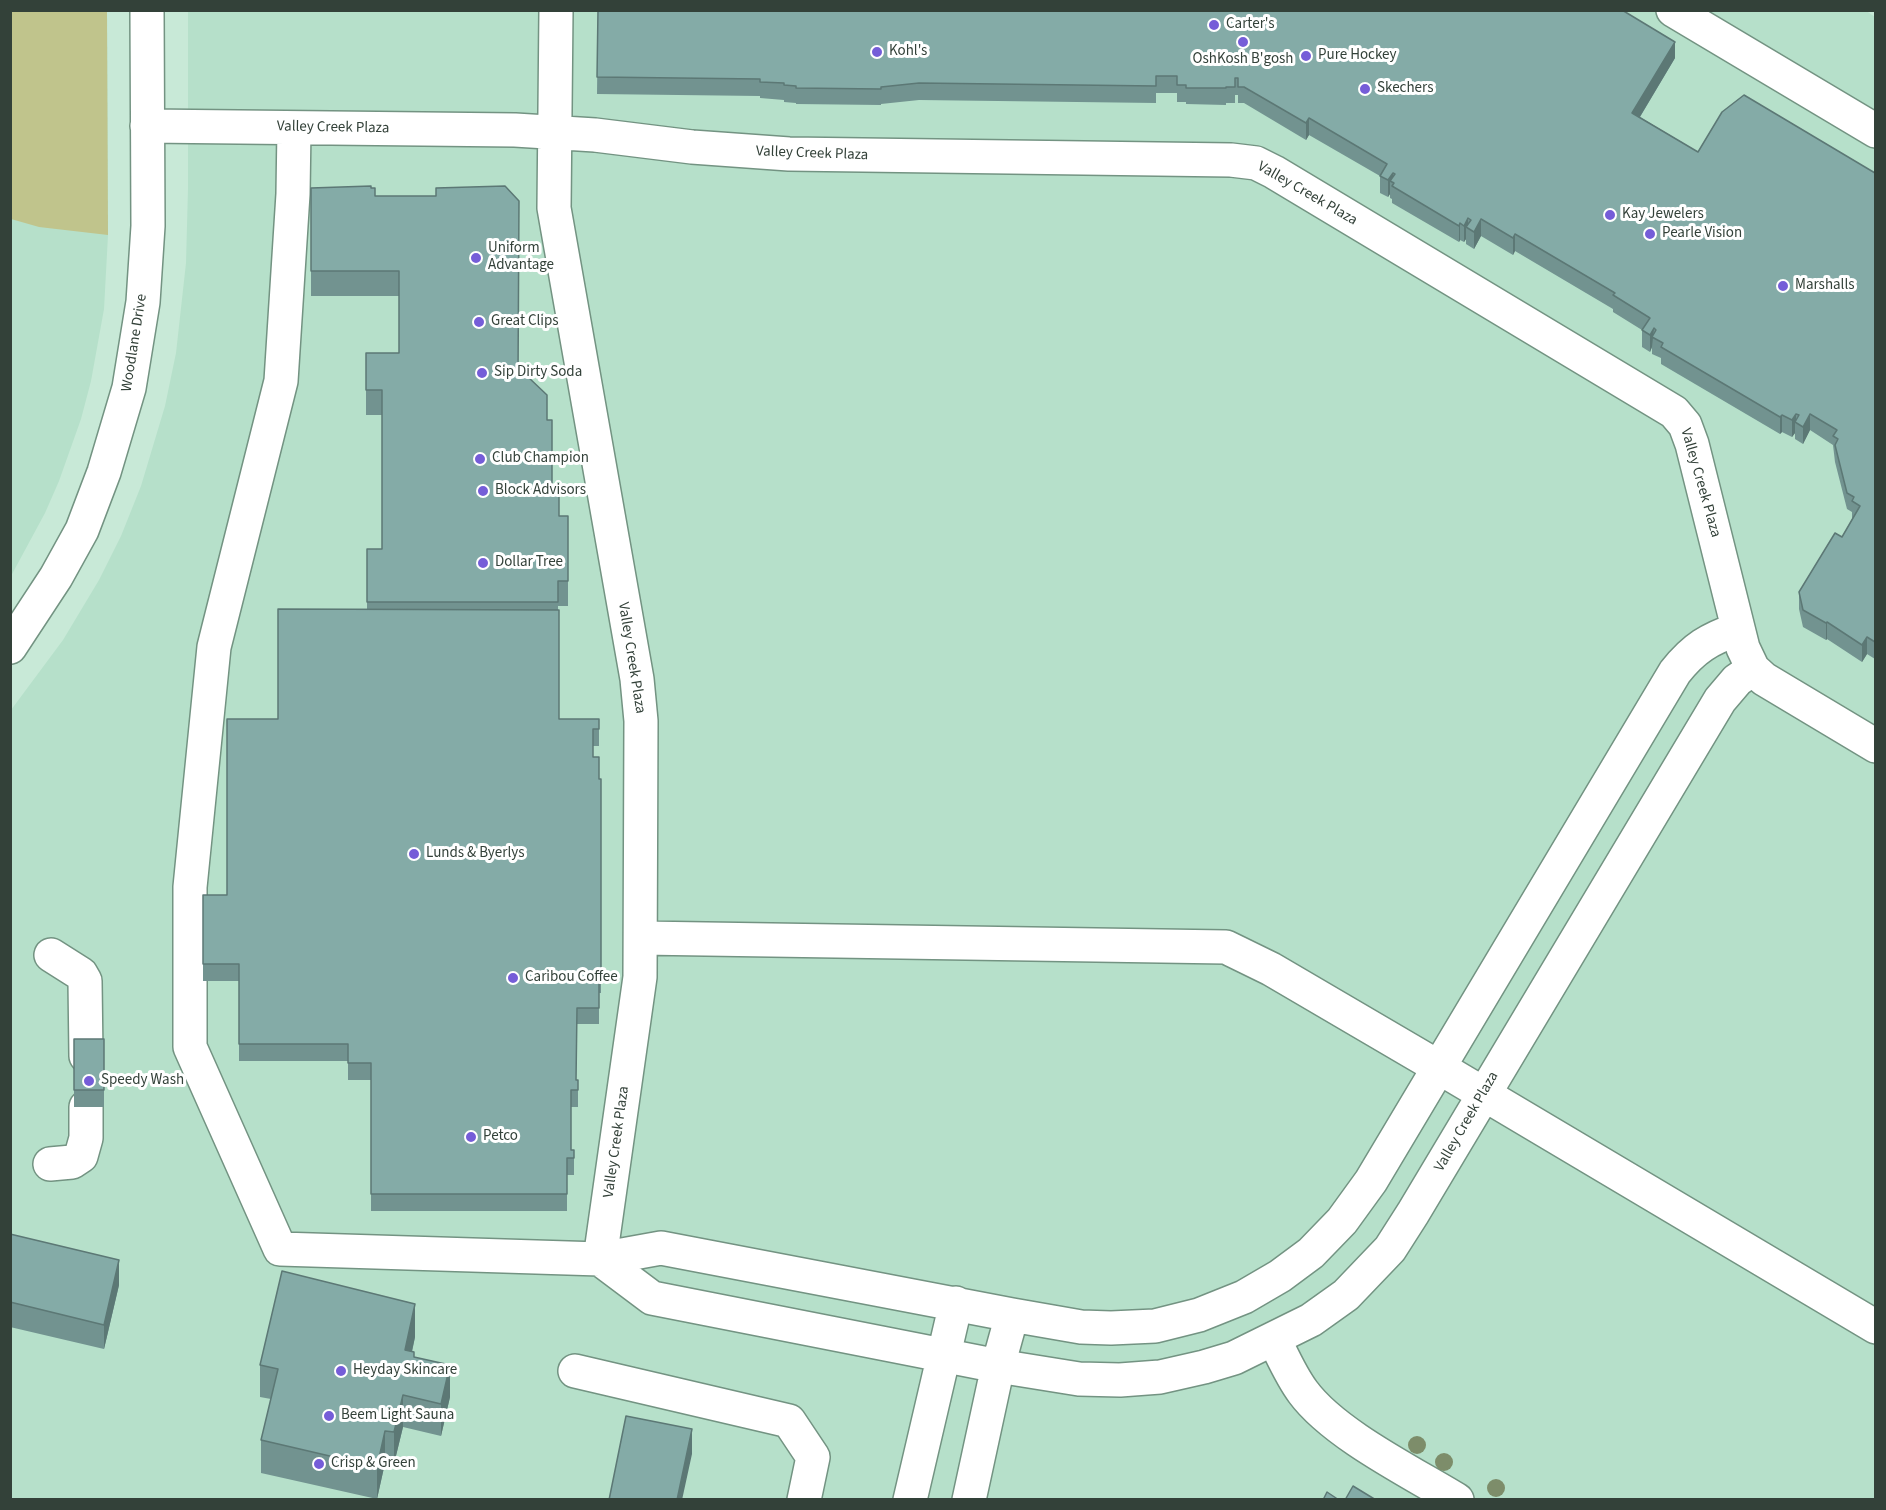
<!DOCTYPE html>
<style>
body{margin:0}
#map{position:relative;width:1886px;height:1510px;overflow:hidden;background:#c8e9d7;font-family:"Source Sans 3",sans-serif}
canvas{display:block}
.frame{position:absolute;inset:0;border:12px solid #334139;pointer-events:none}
</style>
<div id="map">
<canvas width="1886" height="1510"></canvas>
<div class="frame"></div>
</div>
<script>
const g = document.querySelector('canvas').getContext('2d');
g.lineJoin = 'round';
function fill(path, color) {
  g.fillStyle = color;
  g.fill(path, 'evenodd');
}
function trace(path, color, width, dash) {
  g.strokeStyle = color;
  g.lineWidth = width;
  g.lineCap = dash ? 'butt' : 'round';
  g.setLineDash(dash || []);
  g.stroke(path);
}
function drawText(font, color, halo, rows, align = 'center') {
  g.font = font + ' "Source Sans 3",sans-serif';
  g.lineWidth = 6;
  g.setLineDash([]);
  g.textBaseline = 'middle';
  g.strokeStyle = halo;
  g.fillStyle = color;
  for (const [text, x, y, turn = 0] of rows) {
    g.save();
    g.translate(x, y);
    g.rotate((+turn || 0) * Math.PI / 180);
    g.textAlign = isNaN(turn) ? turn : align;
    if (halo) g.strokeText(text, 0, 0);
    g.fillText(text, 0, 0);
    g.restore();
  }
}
const built = new Path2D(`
 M 1865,10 L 1875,17 L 1875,1499 L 11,1500 L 11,710 L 63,640 L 99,580 L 121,536 L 141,486 L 165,406 L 176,353 L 186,263 L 188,189 L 188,11 Z
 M 11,11 L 107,11 L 108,235 L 104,309 L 91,381 L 81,419 L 59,481 L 45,513 L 11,576 Z`);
const green = new Path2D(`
 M 10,11 L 107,11 L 108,235 L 39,227 L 11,219 Z`);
const minor = new Path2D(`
 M 556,10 L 554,208 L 637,679 L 641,721 L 640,977 L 600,1259
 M 1673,10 L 1876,131
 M 147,126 L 515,130 L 595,135 L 692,147 L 789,154 L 1231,160 L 1256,163 L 1274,172 L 1674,412 L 1685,425 L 1692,444 L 1743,648 L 1753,669 L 1764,679 L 1876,746
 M 294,128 L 293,194 L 281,381 L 214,647 L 190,887 L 190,1047 L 280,1249 L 600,1259 L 661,1248 L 1012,1315 L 1081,1327 L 1111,1328 L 1155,1326 L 1199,1315 L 1244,1297 L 1280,1276 L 1311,1253 L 1342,1221 L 1371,1181 L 1675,672 C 1694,648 1709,639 1738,629
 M 10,647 L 56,577 L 82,530 L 104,472 L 129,388 L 143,302 L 148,226 L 147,10
 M 641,938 L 1226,947 L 1271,969 L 1440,1068 L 1876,1327
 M 51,955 L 81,974 L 85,981 L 86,1056
 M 50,1164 L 72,1162 L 81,1156 L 86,1138 L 86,1107
 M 600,1259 L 652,1298 L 998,1366 L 1079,1379 L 1120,1380 L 1160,1377 L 1204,1367 L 1234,1358 L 1311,1320 L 1346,1295 L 1390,1249 L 1413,1213 L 1720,700 L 1737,680 L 1753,669
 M 1274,1339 C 1283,1357 1291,1376 1303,1392 C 1334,1434 1411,1472 1457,1500
 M 575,1371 L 789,1421 L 813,1457 L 804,1500
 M 910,1500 L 956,1303
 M 969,1500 L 998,1366 L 1012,1315`);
const trees = [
 [1417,1445],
 [1444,1462],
 [1496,1488]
];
const wall = new Path2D(`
 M 598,10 L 1675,58 L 1640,117 L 1698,152 L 1875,173 L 1875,659 L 1867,654 L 1862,662 L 1827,639 L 1826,640 L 1803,627 L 1799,609 L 1799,592 L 1842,537 L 1852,519 L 1852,512 L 1847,509 L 1835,462 L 1833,445 L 1810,430 L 1803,444 L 1795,439 L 1795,433 L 1792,437 L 1782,432 L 1780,434 L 1661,364 L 1661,358 L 1652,354 L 1652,347 L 1650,352 L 1642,347 L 1642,330 L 1613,312 L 1613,309 L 1515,251 L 1513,255 L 1481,236 L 1474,249 L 1466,244 L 1466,239 L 1464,242 L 1460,240 L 1459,242 L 1392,203 L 1392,199 L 1390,198 L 1390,194 L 1388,197 L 1380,193 L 1380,176 L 1309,135 L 1306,140 L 1244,103 L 1238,103 L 1238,95 L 1235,95 L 1235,103 L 1226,103 L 1226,105 L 1186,104 L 1186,102 L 1177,102 L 1177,93 L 1156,93 L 1156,103 L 919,100 L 881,104 L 881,105 L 796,104 L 796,103 L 784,102 L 784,100 L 760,98 L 760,96 L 597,94 Z
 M 311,188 L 371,188 L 375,196 L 519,376 L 547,420 L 552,488 L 559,516 L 568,516 L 568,606 L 558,606 L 559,719 L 599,719 L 599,746 L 593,746 L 593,757 L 599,779 L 601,779 L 601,993 L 599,993 L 599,1024 L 577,1024 L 576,1080 L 578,1080 L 578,1107 L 571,1107 L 571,1150 L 574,1150 L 574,1175 L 567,1175 L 567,1211 L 371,1211 L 371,1080 L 348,1080 L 348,1061 L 239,1061 L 239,981 L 203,981 L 203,895 L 227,895 L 278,719 L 367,609 L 367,549 L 382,549 L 382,415 L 366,415 L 366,353 L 399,353 L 399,296 L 311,296 Z
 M 74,1039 L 104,1039 L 104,1107 L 74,1107 Z
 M 10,1234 L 119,1285 L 104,1349 L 10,1327 Z
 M 415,1337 L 412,1352 L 414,1357 L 450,1397 L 441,1436 L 403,1427 L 394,1464 L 385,1463 L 377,1499 L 261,1473 L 261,1440 L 271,1399 L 260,1397 L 260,1365 Z`);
const shadedWall = new Path2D(`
 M 1675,42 L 1675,58 L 1632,130 L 1632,113 Z
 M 1309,118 L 1309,135 L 1306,140 L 1306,123 Z
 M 1393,173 L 1393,183 L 1390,181 L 1390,194 L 1388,197 L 1388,180 Z
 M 1468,218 L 1468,228 L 1466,227 L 1466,239 L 1464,242 L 1464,226 Z
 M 1481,219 L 1481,236 L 1474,249 L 1474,232 Z
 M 1460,223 L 1460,240 L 1459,242 L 1459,226 Z
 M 1515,234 L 1515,251 L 1513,255 L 1513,238 Z
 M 1654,328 L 1652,347 L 1650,352 L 1650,335 Z
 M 1796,414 L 1796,423 L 1795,422 L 1795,433 L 1792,437 L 1792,420 Z
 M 1810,414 L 1810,430 L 1803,444 L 1803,427 Z
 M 1782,415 L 1782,432 L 1780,434 L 1780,417 Z
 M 1827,622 L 1827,639 L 1826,640 L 1826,623 Z
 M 1867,637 L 1867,654 L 1862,662 L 1862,645 Z
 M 119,1260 L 119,1285 L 104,1349 L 104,1325 Z
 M 415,1304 L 415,1337 L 405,1382 L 405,1350 Z
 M 450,1365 L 450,1397 L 441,1436 L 441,1404 Z
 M 403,1395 L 403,1427 L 394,1464 L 394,1432 Z
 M 692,1429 L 692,1454 L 682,1500 L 677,1500 Z
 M 385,1431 L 385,1463 L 377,1499 L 377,1467 Z`);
const building = new Path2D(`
 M 598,10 L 1622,10 L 1675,42 L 1632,113 L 1698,152 L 1722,112 L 1744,95 L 1875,173 L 1875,642 L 1867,637 L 1862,645 L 1827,622 L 1826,623 L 1803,610 L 1799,592 L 1835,533 L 1842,537 L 1860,506 L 1852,501 L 1854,497 L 1847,493 L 1835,445 L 1838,439 L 1833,436 L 1837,430 L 1810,414 L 1803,427 L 1795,422 L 1799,415 L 1796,414 L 1792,420 L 1782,415 L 1780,417 L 1661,347 L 1663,343 L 1652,337 L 1656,330 L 1654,328 L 1650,335 L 1642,330 L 1650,318 L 1613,295 L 1615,293 L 1515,234 L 1513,238 L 1481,219 L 1474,232 L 1466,227 L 1471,220 L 1468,218 L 1464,226 L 1460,223 L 1459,226 L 1392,186 L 1394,183 L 1390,181 L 1395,174 L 1393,173 L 1388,180 L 1380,176 L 1387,164 L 1309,118 L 1306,123 L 1244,87 L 1238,87 L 1238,78 L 1235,78 L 1235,87 L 1226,87 L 1226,88 L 1186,88 L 1186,85 L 1177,85 L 1177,76 L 1156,76 L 1156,86 L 919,83 L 881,87 L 881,89 L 796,88 L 796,86 L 784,85 L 784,83 L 760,82 L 760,79 L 597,77 Z
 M 371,186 L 371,188 L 375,188 L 375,196 L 436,196 L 436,188 L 505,186 L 519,201 L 518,376 L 527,376 L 547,395 L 547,420 L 552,420 L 552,488 L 559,488 L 559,516 L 568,516 L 568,581 L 558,581 L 558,602 L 367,602 L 367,549 L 382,549 L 382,390 L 366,390 L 366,353 L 399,353 L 399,271 L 311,271 L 311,188 Z
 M 278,609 L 559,610 L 559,719 L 599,719 L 599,729 L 593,729 L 593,757 L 599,757 L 599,779 L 601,779 L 601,976 L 599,976 L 599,1008 L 577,1008 L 576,1080 L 578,1080 L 578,1090 L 571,1090 L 571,1150 L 574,1150 L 574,1158 L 567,1158 L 567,1194 L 371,1194 L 371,1063 L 348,1063 L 348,1044 L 239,1044 L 239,964 L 203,964 L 203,895 L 227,895 L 227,719 L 278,719 Z
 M 10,954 L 11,954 L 10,1018 Z
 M 74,1039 L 104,1039 L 104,1090 L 74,1090 Z
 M 10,1234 L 119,1260 L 104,1325 L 10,1302 Z
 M 282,1271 L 415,1304 L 405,1350 L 414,1352 L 414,1357 L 450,1365 L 441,1404 L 403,1395 L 394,1432 L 385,1431 L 377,1467 L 261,1440 L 278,1369 L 260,1365 Z
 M 626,1416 L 692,1429 L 677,1500 L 609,1500 Z
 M 1353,1486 L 1376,1500 L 1345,1500 Z
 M 1327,1492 L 1339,1500 L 1323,1500 Z`);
const markers = [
 [1214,25,6,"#755dd8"],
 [1243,42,6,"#755dd8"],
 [877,52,6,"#755dd8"],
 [1306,56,6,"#755dd8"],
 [1365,89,6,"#755dd8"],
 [1610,215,6,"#755dd8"],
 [1650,234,6,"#755dd8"],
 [476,258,6,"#755dd8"],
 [1783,286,6,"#755dd8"],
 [479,322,6,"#755dd8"],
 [482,373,6,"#755dd8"],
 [480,459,6,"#755dd8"],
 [483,491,6,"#755dd8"],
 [483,563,6,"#755dd8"],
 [414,854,6,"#755dd8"],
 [513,978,6,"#755dd8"],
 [89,1081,6,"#755dd8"],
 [471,1137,6,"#755dd8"],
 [341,1371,6,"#755dd8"],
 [329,1416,6,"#755dd8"],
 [319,1464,6,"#755dd8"]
];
const poiNames = [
 ["Carter's",1226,25],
 ["Kohl's",889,52],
 ["Pure Hockey",1318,56],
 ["OshKosh B'gosh",1243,60,"center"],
 ["Skechers",1377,89],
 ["Kay Jewelers",1622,215],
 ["Pearle Vision",1662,234],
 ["Uniform",488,249],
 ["Advantage",488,266],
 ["Marshalls",1795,286],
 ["Great Clips",491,322],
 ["Sip Dirty Soda",494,373],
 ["Club Champion",492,459],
 ["Block Advisors",495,491],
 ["Dollar Tree",495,563],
 ["Lunds & Byerlys",426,854],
 ["Caribou Coffee",525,978],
 ["Speedy Wash",101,1081],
 ["Petco",483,1137],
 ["Heyday Skincare",353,1371],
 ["Beem Light Sauna",341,1416],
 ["Crisp & Green",331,1464]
];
const streetNames = [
 ["Valley Creek Plaza",333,128,1],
 ["Valley Creek Plaza",812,154,2],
 ["Valley Creek Plaza",1307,194,30],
 ["Woodlane Drive",135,343,-81],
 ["Valley Creek Plaza",1700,483,74],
 ["Valley Creek Plaza",631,658,81],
 ["Valley Creek Plaza",1467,1122,-60],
 ["Valley Creek Plaza",617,1142,-82]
];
fill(built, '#b6e0ca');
fill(green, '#c0c48c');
trace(minor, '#739382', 36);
trace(minor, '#fff', 33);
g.fillStyle = '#7d8d6a';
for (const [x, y] of trees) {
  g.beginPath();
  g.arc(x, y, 9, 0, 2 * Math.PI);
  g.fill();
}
fill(wall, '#729390');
fill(shadedWall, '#5c7875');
fill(building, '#84aba7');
trace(building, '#5c7875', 1.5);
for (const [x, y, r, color] of markers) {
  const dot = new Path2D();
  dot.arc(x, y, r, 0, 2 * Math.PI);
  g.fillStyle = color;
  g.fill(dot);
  trace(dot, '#fff', 2);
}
drawText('15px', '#334139', '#fff', poiNames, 'left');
drawText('15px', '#334139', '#fff', streetNames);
</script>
